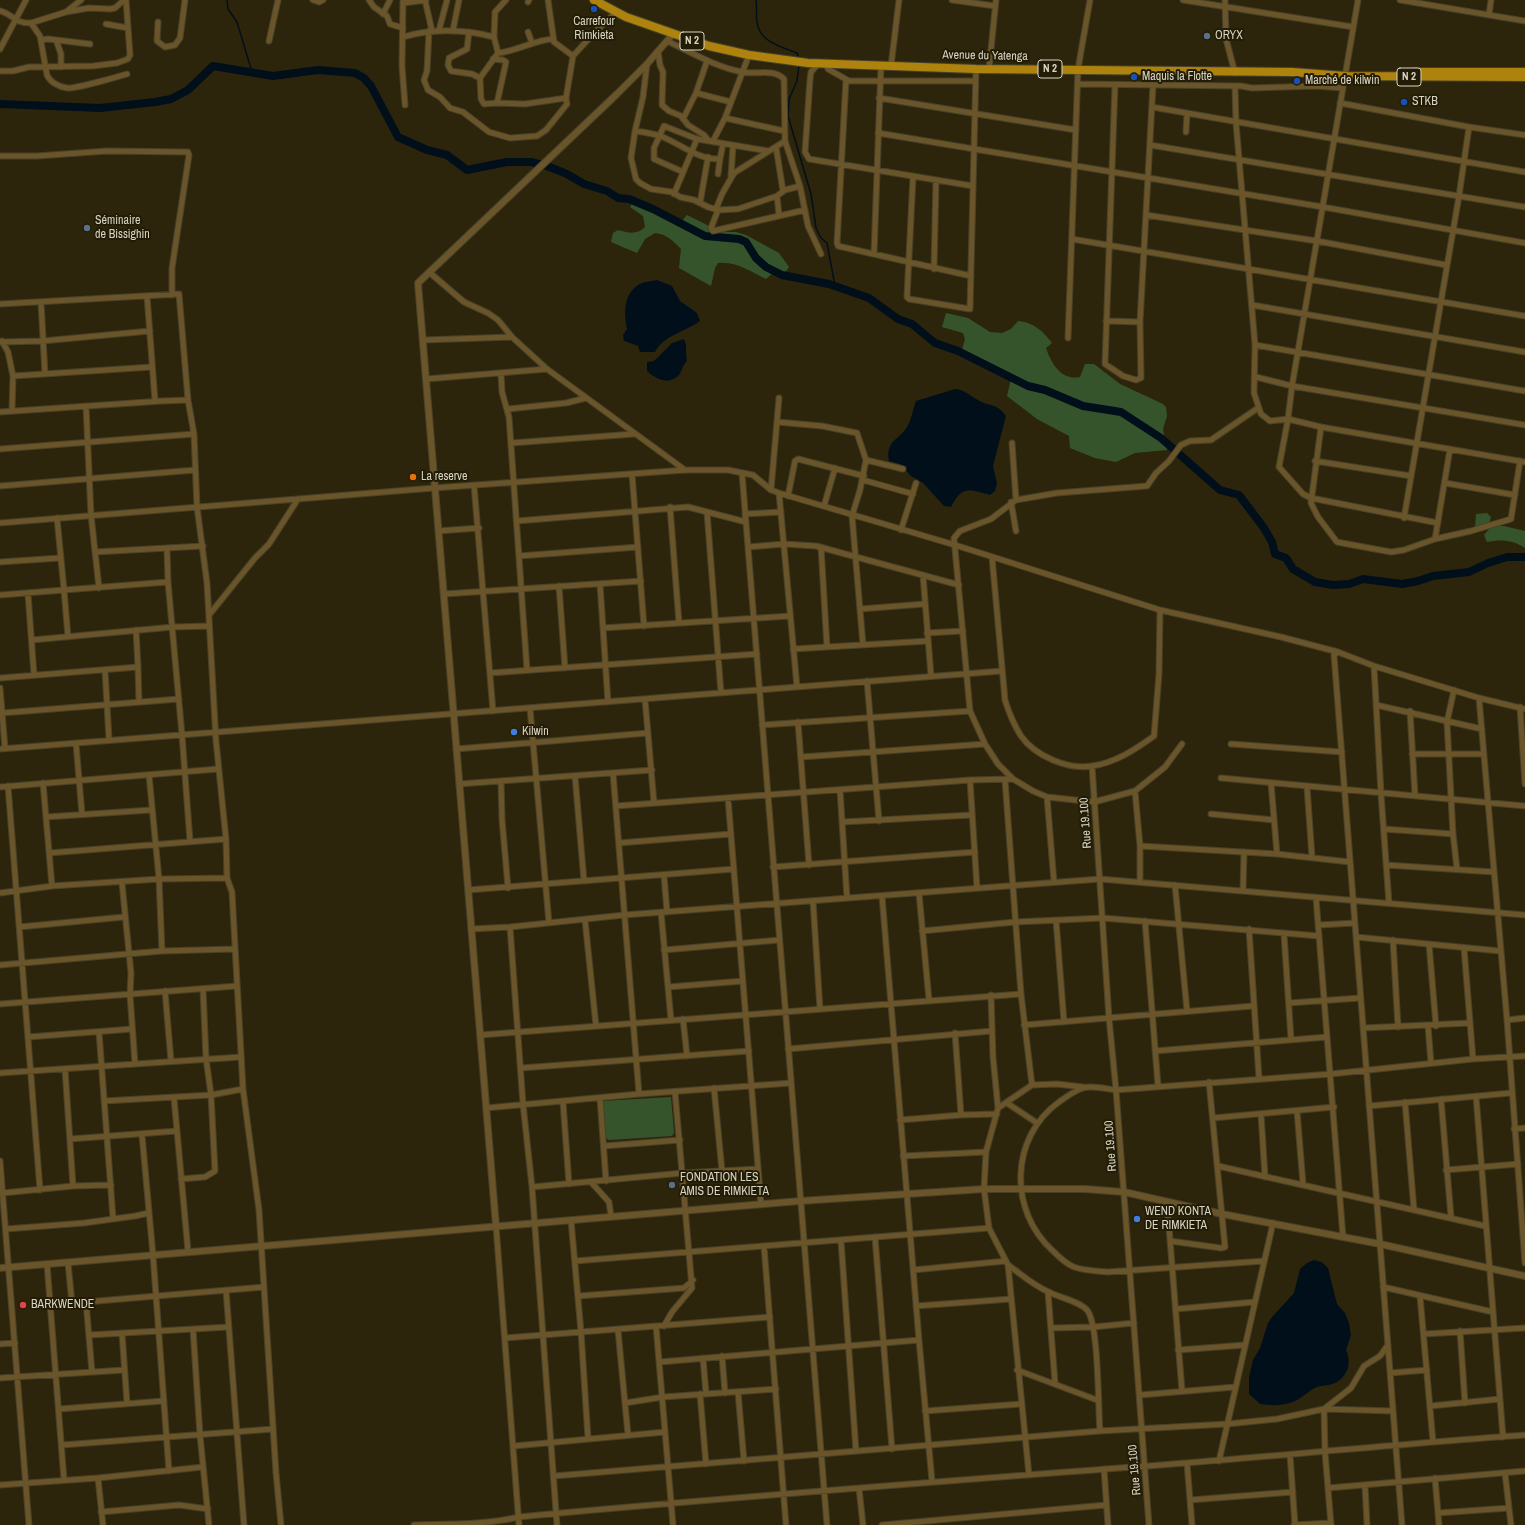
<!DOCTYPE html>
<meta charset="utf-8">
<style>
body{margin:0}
canvas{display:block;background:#2c250c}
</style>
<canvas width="1525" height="1525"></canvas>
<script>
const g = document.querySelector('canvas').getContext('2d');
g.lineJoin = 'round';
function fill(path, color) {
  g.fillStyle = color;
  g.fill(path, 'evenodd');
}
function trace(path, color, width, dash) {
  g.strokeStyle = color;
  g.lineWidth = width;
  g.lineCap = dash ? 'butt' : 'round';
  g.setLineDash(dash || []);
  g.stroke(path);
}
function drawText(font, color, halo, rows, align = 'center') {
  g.font = font + ' "Archivo Narrow",sans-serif';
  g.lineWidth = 4;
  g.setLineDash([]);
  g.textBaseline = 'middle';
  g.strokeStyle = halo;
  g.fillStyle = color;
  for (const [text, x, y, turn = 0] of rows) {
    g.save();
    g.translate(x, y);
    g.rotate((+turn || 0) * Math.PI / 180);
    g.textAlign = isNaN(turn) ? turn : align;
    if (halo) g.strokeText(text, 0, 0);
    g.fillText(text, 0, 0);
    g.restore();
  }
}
const green = new Path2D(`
 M 633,202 L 669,219 L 682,221 L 687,215 L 721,232 L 736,232 L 746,235 L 779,253 L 789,267 L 784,274 L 776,270 L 766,279 C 750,271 736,261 718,263 L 715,268 L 711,286 L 679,268 L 681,249 C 673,241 667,234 655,233 L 645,239 L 637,253 L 611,242 L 613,233 L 618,230 C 628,233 637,235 645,227 L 643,216 L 630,207 Z
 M 946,313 L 968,318 L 990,332 L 1002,333 L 1011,329 L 1018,321 C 1033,322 1043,331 1052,343 L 1046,348 C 1051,363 1061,381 1080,377 L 1085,364 L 1094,364 L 1120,384 L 1163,404 L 1166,407 L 1167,416 L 1163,429 L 1167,450 L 1135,453 L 1116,462 L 1095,458 L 1070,448 L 1069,436 L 1037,419 L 1007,396 L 1012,375 L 962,350 L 965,339 L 963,333 L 942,327 Z
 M 1487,513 L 1491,517 L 1489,524 L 1475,528 L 1476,514 Z
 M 1496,526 L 1504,526 L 1525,531 L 1525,548 C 1514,540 1500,539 1487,542 L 1484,535 L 1491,527 Z
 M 671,1097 L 674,1133 L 672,1136 L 609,1140 L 606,1138 L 603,1101 Z`);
const water = new Path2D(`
 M 657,280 L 672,286 L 680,301 L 697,313 L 700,321 C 685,332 664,335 655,352 L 640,352 L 638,346 L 624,341 L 623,335 L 627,329 C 624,314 623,295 638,285 C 643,282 651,281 657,280 Z
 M 684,339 C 688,346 685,354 687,361 C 683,365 682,371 679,375 C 669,386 656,379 647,371 L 647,362 L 654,361 L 672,343 Z
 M 955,389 C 965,390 970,396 978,400 C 990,407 997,403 1006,416 L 993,466 L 997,483 L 995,491 L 990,495 C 968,489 962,486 951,507 L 944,506 L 923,483 L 911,476 L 900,464 L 889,461 C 885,439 901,440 908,425 C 912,418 913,408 916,401 Z
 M 1314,1260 L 1322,1262 L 1328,1268 L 1337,1304 L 1345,1313 L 1349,1323 L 1351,1335 L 1346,1350 C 1352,1362 1348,1377 1335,1383 C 1329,1386 1322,1385 1317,1387 C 1310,1390 1305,1395 1299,1399 C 1287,1406 1273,1406 1260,1404 L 1249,1394 L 1249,1377 L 1253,1360 L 1260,1348 L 1268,1323 L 1272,1317 L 1294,1293 L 1300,1269 L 1307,1263 Z`);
const stream = new Path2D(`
 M 227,0 L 228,9 L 237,22 L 252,72
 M 756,0 C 757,7 756,15 757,22 C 759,42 782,47 797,53 L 799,59
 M 799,65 L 797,81 L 789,99 L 788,116 L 811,194 L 816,228 L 821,238 L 827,243 L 835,286`);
const river = new Path2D(`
 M 0,104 L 100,108 L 155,102 L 171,99 L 188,90 L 213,66 L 273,76 L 318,70 L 355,73 L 364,78 L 371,86 L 398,137 L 427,150 L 447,155 L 467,170 L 507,162 L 531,162 L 547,166 L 567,174 L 584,184 L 607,191 L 618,198 L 629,199 L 653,209 L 705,236 L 739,239 L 746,242 L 756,258 L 766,267 L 782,275 L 829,284 L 869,298 L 898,319 L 912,324 L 935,343 L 958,351 L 1028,386 L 1045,390 L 1083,406 L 1121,412 L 1161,438 L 1220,490 L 1239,495 L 1264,528 L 1272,542 L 1275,554 L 1286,558 L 1293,569 L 1315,582 L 1333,585 L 1349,584 L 1363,579 L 1402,584 L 1418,581 L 1433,576 L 1469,572 L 1488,563 L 1507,557 L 1525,557`);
const minor = new Path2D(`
 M 313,0 L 319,2 L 323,0
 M 369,0 L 374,7 L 387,16 L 390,24 L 403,28
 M 403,0 L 402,66 L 405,105
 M 425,0 L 432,31
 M 548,0 L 554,42 L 573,56
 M 952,0 L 995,6
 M 1183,0 L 1353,27
 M 1225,0 L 1226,39 L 1235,73
 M 1358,0 L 1292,386 L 1288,419 L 1279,467 L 1303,494 L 1311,498 L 1438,523
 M 1400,0 L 1525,21
 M 528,2 L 529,0
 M 404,3 L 426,0
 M 0,11 C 13,14 15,24 31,23 L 40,36 L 47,75 C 50,82 59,87 67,88 C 75,89 117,77 127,74
 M 66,12 L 89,8 L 110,9 L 115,8 L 124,0
 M 383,14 L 390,0
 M 1489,15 L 1491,0
 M 158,22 L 157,41 L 165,47 L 175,45 L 180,38 L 185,0
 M 31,23 L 66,12 L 81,0
 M 106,24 L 128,28
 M 439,30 L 447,0
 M 453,30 L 459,0
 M 429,31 L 427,71 L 424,80 L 428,90 L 440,97 L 450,108 L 463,112 L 489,132 L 510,138 L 537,136 L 546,130 L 567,104 L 566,98 L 573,56 L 594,33 L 616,12
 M 469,32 L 467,49 L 449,58 L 448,65 L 451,71 L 472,74 L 480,78
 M 528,32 L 532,43
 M 403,37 C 434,28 463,29 494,37
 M 553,39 C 534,40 518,51 498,53 L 480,78 L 481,99 L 484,104 L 497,103 L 525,104 L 566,98
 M 41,40 L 48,39 L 90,44
 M 56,40 L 61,54 L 61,67
 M 269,41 L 278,0
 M 667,41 C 691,52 715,67 742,72 C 756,75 773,68 784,79 L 785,141 L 800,186 L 808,226 L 821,254
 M 0,49 L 26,0
 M 658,51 L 660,65 L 663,72 L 662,105 L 669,111 L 681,116 L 688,125 L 704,135 L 708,140
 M 498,53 L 494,37 L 495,12 L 506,0
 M 493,59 L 503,60 L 506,62 L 497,103
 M 647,64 L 643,97 L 635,131 L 631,158 L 636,179 L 640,183 L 651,189 L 672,192 L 680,197 L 694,200 L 708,207 L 718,210 L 738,209 L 777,196 L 785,190 L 800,186
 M 818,64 L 811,72 L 810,80 L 805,152 L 809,159 L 973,186
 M 831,65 L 827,67 L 828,69 L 849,81 L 975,81
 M 891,66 L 899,0
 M 989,69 L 996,0
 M 0,71 L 13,71 L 29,67 L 93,66 L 117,63 L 128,59 L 130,55 L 126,0
 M 846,80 L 837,243 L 838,246 L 971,276
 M 1078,84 L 1241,86 L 1252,88 L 1316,86 L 1343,88
 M 1115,85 L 1105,364 L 1123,376 L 1136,380 L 1141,378 L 1140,322 L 1153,85
 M 1235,86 L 1236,123 L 1255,345 L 1254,393 L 1261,414 L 1270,421 L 1288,419 L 1321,427 L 1525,462
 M 696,93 L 731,102
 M 879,98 L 1076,130
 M 1340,103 L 1469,127 L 1459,196 L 1404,518
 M 1152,107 L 1525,172
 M 725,118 L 784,131
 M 683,119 L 696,93 L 707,61
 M 1469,127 L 1525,135
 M 635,131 C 643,132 652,133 660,136 C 680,143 697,160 720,159 L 723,144
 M 1186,132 L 1187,114
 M 878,133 L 1323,207 L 1525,243
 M 713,141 L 725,118 L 749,55
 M 1150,145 L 1525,207
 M 776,147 L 783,191
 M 0,156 L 37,156 L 107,151 L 188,152 L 189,155 L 172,268 L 172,295
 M 683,172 L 654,159 L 654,148 L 664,126 L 697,139 L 768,151
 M 718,174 L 720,159
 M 731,176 L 733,146
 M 913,177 L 907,297 L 909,299 L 970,309 L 976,69
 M 674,194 L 697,139
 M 777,196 L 779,215
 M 700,203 L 708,157
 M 716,209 L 722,194 L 734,173 L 785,141
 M 718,210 L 711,228 L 713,231 L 805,210
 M 1146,215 L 1317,241 L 1446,265
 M 1072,239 L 1525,316
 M 874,254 L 881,66
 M 934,269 L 936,180
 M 429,272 L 464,302 L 488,313 L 498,320 L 512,337 L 547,369 L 685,470
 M 147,296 L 155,401
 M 41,302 L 45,374
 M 0,304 L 179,294 L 188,400 L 194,434 L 197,507 L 207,583 L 216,741 L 226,839 L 227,878 L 232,892 L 243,1089 L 259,1210 L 276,1473 L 281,1525
 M 1252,305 L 1525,352
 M 1106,321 L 1140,322
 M 1068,338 L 1078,69 L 1090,0
 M 423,340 L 512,337
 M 2,341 L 8,352 L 13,376
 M 0,342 L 42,341 L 150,331
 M 1255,345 L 1525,391
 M 501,373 L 502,392 L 509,417 L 527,670
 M 1256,377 L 1292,386 L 1525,425
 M 426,379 L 547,369
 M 86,406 L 91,515 L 99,588
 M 508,409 L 566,403 L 586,398
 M 12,411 L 13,376 L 152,367
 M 0,412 L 162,401 L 188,400
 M 777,422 L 822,426 L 857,433 L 866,460 L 860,490 L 852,516 L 863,645
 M 1321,427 L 1311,503 L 1318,517 L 1337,542 L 1342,543 L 1391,552 L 1404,550 L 1435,539 L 1450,449
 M 511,443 L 634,434
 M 1012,443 L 1016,500
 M 0,449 L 194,434
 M 866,460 L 903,469
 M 1315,461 L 1411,476
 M 742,473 L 827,1525
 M 632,474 L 644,626
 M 863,480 L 913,494
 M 1445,483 L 1515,495
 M 474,485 L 493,711
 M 0,486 L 195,470
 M 771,490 L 779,398
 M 779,493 L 797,687
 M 788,496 L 795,461 L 798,459 L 864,476
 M 1011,502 L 1016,531
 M 824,506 L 835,468
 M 670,507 L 679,623
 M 707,512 L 721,693
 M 745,514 L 781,512
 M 517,521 L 688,507 L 746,522
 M 0,523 L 434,488 L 685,470 L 728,470 L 753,475 L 771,490 L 779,493 L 955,545 L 1160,610 L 1281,637 L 1338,652
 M 901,530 L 916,483
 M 438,531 L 479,528
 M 1435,539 L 1471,531 L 1511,519 L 1520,461
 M 748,547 L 784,544 L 816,546 L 959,585
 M 821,547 L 827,647
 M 167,549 L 168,582 L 182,735 L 190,841
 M 95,552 L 203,546
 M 519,556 L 638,547
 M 992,557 L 1005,700 C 1009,713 1014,725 1021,736 C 1035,756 1068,770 1092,766 C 1115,763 1136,749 1154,736 L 1159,674 L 1160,610
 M 0,562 L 60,558
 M 923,575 L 931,676
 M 600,584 L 608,702
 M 559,586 L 565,668
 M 28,594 L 34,675
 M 444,594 L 641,581
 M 0,595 L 64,590 L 57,518
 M 860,609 L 924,604
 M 209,615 L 255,558 L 269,544 L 298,499
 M 603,628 L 790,616
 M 927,633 L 963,631
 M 68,637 L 64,590 L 168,582
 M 32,640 L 173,627 L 209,626
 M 793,649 L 928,641
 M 1374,666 L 1381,794 L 1389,903
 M 138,667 L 139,702
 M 105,670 L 109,739
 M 490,673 L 757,654
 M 0,678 L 138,667 L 136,630
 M 867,681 L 879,821
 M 0,688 L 5,748
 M 1454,690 L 1447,722 L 1453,834 L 1457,869
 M 1479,698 L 1507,1020 L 1525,1263
 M 645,699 L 654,803
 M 1376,705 L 1482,729
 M 1520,707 L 1525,784
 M 530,708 L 549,923
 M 1410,711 L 1415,795
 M 2,713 L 179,699
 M 798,722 L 809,865
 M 762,725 L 970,711
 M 76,744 L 82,814
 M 1182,744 L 1165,767 L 1135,791 L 1094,802 L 1047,797 L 1033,791 L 1013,779 L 998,764 L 985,744 L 970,711 L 954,538 L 960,531 L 991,519 L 1016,500 L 1057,493 L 1147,486 L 1156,473 L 1169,461 L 1181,445 L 1190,441 L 1211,440 L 1258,408
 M 1231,744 L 1342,752
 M 0,749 L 1002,671
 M 456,749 L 648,733
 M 1412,754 L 1484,754
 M 801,757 L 985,744
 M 1092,766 L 1109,1018 L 1116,1090 L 1149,1525
 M 613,773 L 639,1094
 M 149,775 L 159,879 L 162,951
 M 575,776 L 584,881
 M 1221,778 L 1525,806
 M 970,780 L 977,888
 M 1005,780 L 1021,994 L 1032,1085
 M 501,781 L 502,819 L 508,888
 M 43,783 L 52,886
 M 1271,783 L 1277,854
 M 459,784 L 652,770
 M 8,786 L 40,1190
 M 0,787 L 218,769
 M 1307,787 L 1312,857
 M 840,790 L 847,898
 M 1135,791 L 1140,846 L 1140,882
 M 1047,797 L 1054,882
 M 728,798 L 761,1204
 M 616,806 L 970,780 L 1013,779
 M 1211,814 L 1274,820
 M 46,817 L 151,810
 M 842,822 L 972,815
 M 1384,829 L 1453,834
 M 619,843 L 731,834
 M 1140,846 L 1277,854 L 1350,862
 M 49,853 L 226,839
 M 1386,865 L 1494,872
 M 773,867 L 975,852
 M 664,875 L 667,912
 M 122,883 L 131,973 L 130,995 L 135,1064
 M 1175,885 L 1187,1011
 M 468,890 L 734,869
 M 1243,891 L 1244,852
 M 0,893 L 52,886 L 159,879 L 227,878
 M 919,893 L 929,1000
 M 882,896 L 919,1340 L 932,1481
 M 1316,898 L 1343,1237
 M 813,901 L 820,1009
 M 661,912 L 671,1020
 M 585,920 L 596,1026
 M 1056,920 L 1064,1022
 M 1145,921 L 1158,1086
 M 1319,925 L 1355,923
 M 19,927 L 124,917
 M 510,927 L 624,915 L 1100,879 L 1525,915
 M 471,929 L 510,927 L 523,1104 L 532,1187 L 557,1525
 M 1249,929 L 1259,1078
 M 922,931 L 1015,922 L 1103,918 L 1319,936
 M 1284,934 L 1291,1039
 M 1356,937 L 1500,951
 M 1393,940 L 1398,1027
 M 1429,944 L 1436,1026
 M 1464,948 L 1473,1059
 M 664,950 L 779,940
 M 0,965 L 162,951 L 235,949
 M 668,987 L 743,981
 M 165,991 L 171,1061
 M 991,995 L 993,1057 L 998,1108 L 986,1152 L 984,1189 L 989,1228 L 1008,1265 L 1029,1475
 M 1289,1003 L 1360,998
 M 0,1004 L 237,986
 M 683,1019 L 687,1056
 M 1507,1020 L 1525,1018
 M 1024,1025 L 1253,1006
 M 1428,1026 L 1431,1063
 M 1363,1028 L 1470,1023
 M 99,1032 L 113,1218
 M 955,1033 L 961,1115
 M 480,1035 L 1021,994
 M 28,1037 L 132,1029
 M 788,1049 L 992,1031
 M 1155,1051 L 1327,1037
 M 521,1068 L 749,1051
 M 65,1069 L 73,1186
 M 0,1073 L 241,1057
 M 714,1088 L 722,1171
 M 1476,1096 L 1503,1437
 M 174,1098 L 188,1251
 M 600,1098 L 606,1181
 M 1441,1099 L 1451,1217
 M 104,1101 L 211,1095 L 243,1089
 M 563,1102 L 569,1184
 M 1405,1102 L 1414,1210
 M 1007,1103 L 1037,1123
 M 1369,1106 L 1511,1093
 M 486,1108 L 639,1094 L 791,1083
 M 998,1108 L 1032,1085 L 1057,1084 L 1083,1087
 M 1297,1111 L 1303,1184
 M 1261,1114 L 1265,1177
 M 1213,1118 L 1334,1107
 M 900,1120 L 961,1115 L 997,1114
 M 1514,1129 L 1525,1128
 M 142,1135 L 153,1255 L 169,1471
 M 70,1139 L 177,1131
 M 604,1146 L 680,1140
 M 903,1156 L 986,1152
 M 0,1161 L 29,1525
 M 1218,1166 L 1485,1226
 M 1446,1170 L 1518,1164
 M 181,1179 L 205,1177 L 215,1171 L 211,1095 L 206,1058 L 203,989
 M 591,1182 L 609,1202 L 611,1216
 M 532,1187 L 683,1173 L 758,1169
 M 3,1193 L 73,1186 L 111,1185
 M 1167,1202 L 1182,1391
 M 571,1220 L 581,1332 L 588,1438
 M 496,1226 L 519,1525
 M 6,1229 L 84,1223 L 135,1216 L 149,1213
 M 875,1237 L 892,1449
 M 841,1241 L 856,1451
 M 1170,1241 L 1221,1248 L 1225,1247 L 1209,1082
 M 764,1246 L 786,1525
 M 575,1261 L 989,1228
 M 1264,1261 L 1108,1272 C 1097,1271 1085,1271 1074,1267 C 1066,1264 1059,1257 1053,1251 C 1008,1211 1010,1137 1059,1102 C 1066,1097 1074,1091 1083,1088 C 1092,1085 1107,1089 1116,1090 L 1331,1074 L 1473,1059 L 1525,1056
 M 68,1263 L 72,1303
 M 47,1264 L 64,1480
 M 1008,1265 C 1021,1274 1034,1286 1049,1292 C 1060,1298 1079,1301 1087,1310 C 1099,1323 1098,1410 1100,1431
 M 913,1270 L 1006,1261
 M 1383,1287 L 1493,1312
 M 226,1290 L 244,1525
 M 1048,1292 L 1055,1383
 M 578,1296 L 684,1288 L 693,1280
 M 1420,1296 L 1433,1442
 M 86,1302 L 92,1372
 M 50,1305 L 264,1287
 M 916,1306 L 1011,1299
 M 1176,1309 L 1255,1302
 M 656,1326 L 673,1525
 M 664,1326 L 672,1312 L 692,1288 L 675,1092
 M 1051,1328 L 1093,1327 L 1134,1323
 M 193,1329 L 200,1435 L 209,1525
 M 618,1330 L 628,1435
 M 1460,1331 L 1465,1403
 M 122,1333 L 127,1403
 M 1424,1334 L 1525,1328
 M 89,1335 L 228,1327
 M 505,1338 L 770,1317
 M 0,1344 L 15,1343
 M 1178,1350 L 1245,1345
 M 722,1356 L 725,1393
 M 703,1358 L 706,1394
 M 660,1362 L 919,1340
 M 1017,1370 L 1097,1400
 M 1390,1373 L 1427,1370
 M 0,1378 L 124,1370
 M 738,1392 L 744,1461
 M 700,1394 L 706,1464
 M 1140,1395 L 1235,1387
 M 625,1403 L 663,1397 L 776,1389
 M 1430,1406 L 1500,1399
 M 59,1409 L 163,1401
 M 925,1411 L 1021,1404
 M 62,1445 L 273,1429
 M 514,1446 L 665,1432
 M 1290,1455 L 1295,1525
 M 1219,1461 L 1273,1223
 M 1187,1463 L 1192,1525
 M 1104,1469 L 1108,1525
 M 1505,1473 L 1511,1525
 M 554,1476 L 1100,1431 L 1227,1424 L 1277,1419 L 1324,1409 L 1393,1411
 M 98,1478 L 103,1525
 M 1435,1478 L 1439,1525
 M 0,1485 L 98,1478 L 203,1467
 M 1365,1485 L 1367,1525
 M 859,1488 L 863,1525
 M 1328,1488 L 1525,1471
 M 1190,1500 L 1293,1492
 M 101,1512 L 179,1505 L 208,1509
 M 1438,1513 L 1509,1508
 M 414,1525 C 450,1524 484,1525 519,1517 C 741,1496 964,1480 1186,1463 C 1299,1454 1412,1443 1525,1435
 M 882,1525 L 1106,1505
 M 1294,1525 L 1330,1523
 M 1331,1525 L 1325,1452 L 1324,1409 L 1351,1388 L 1364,1366 L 1380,1356 L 1388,1345
 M 1402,1525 L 1334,655 L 1338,652 L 1374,666 L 1479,698 L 1525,709`);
const tertiary = new Path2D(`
 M 496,1226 L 418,283 L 617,94 L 647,64 L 673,34
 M 0,1268 L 800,1201 L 984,1189 L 1085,1189 L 1124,1192 L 1222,1214 L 1380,1244 L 1525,1276`);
const primary = new Path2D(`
 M 594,0 L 626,17 L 709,46 L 749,55 L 808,63 L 976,69 L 1292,72 L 1345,76 L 1525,77
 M 1414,72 L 1525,72`);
const markers = [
 [594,9,4,"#1a4fb4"],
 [1207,36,4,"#5c6f8a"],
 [1134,77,4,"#1a4fb4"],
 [1297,81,4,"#1a4fb4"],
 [1404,102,4,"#1a4fb4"],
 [87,228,4,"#5c6f8a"],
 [413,477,4,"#e8710a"],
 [514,732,4,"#3f7fe0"],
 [672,1185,4,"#5c6f8a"],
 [1137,1219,4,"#3f7fe0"],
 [23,1305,4,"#e0444e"]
];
const shields = [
 [692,41,24],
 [1050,69,24],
 [1409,77,24]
];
const shieldNames = [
 ["N 2",692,41],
 ["N 2",1050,69],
 ["N 2",1409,77]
];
const poiNames = [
 ["Carrefour",594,22,"center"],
 ["Rimkieta",594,36,"center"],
 ["ORYX",1215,36],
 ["Maquis la Flotte",1142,77],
 ["Marché de kilwin",1305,81],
 ["STKB",1412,102],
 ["Séminaire",95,221],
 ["de Bissighin",95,235],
 ["La reserve",421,477],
 ["Kilwin",522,732],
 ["FONDATION LES",680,1178],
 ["AMIS DE RIMKIETA",680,1192],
 ["WEND KONTA",1145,1212],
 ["DE RIMKIETA",1145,1226],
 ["BARKWENDE",31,1305]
];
const streetNames = [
 ["Avenue du Yatenga",985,56,1],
 ["Rue 19.100",1086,823,-94],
 ["Rue 19.100",1111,1146,-94],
 ["Rue 19.100",1135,1470,-95]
];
fill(green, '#36542c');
fill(water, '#000f1a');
trace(stream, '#000f1a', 1.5);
trace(river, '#000f1a', 8);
trace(minor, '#48412a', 7);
trace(tertiary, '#48412a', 8);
trace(primary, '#48412a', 10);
trace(minor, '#695529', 5);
trace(tertiary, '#695529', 6);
trace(primary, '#ad830d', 8);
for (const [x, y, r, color] of markers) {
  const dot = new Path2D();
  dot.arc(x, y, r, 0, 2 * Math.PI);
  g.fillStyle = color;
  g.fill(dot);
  trace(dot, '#231c04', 1.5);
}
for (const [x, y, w] of shields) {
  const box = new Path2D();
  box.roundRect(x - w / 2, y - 9, w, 18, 3);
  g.fillStyle = '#231c04';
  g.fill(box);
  trace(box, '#d8d4c5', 1);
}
drawText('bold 11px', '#d8d4c5', null, shieldNames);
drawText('12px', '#d8d4c5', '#231c04', poiNames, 'left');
drawText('12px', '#d8d4c5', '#231c04', streetNames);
</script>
